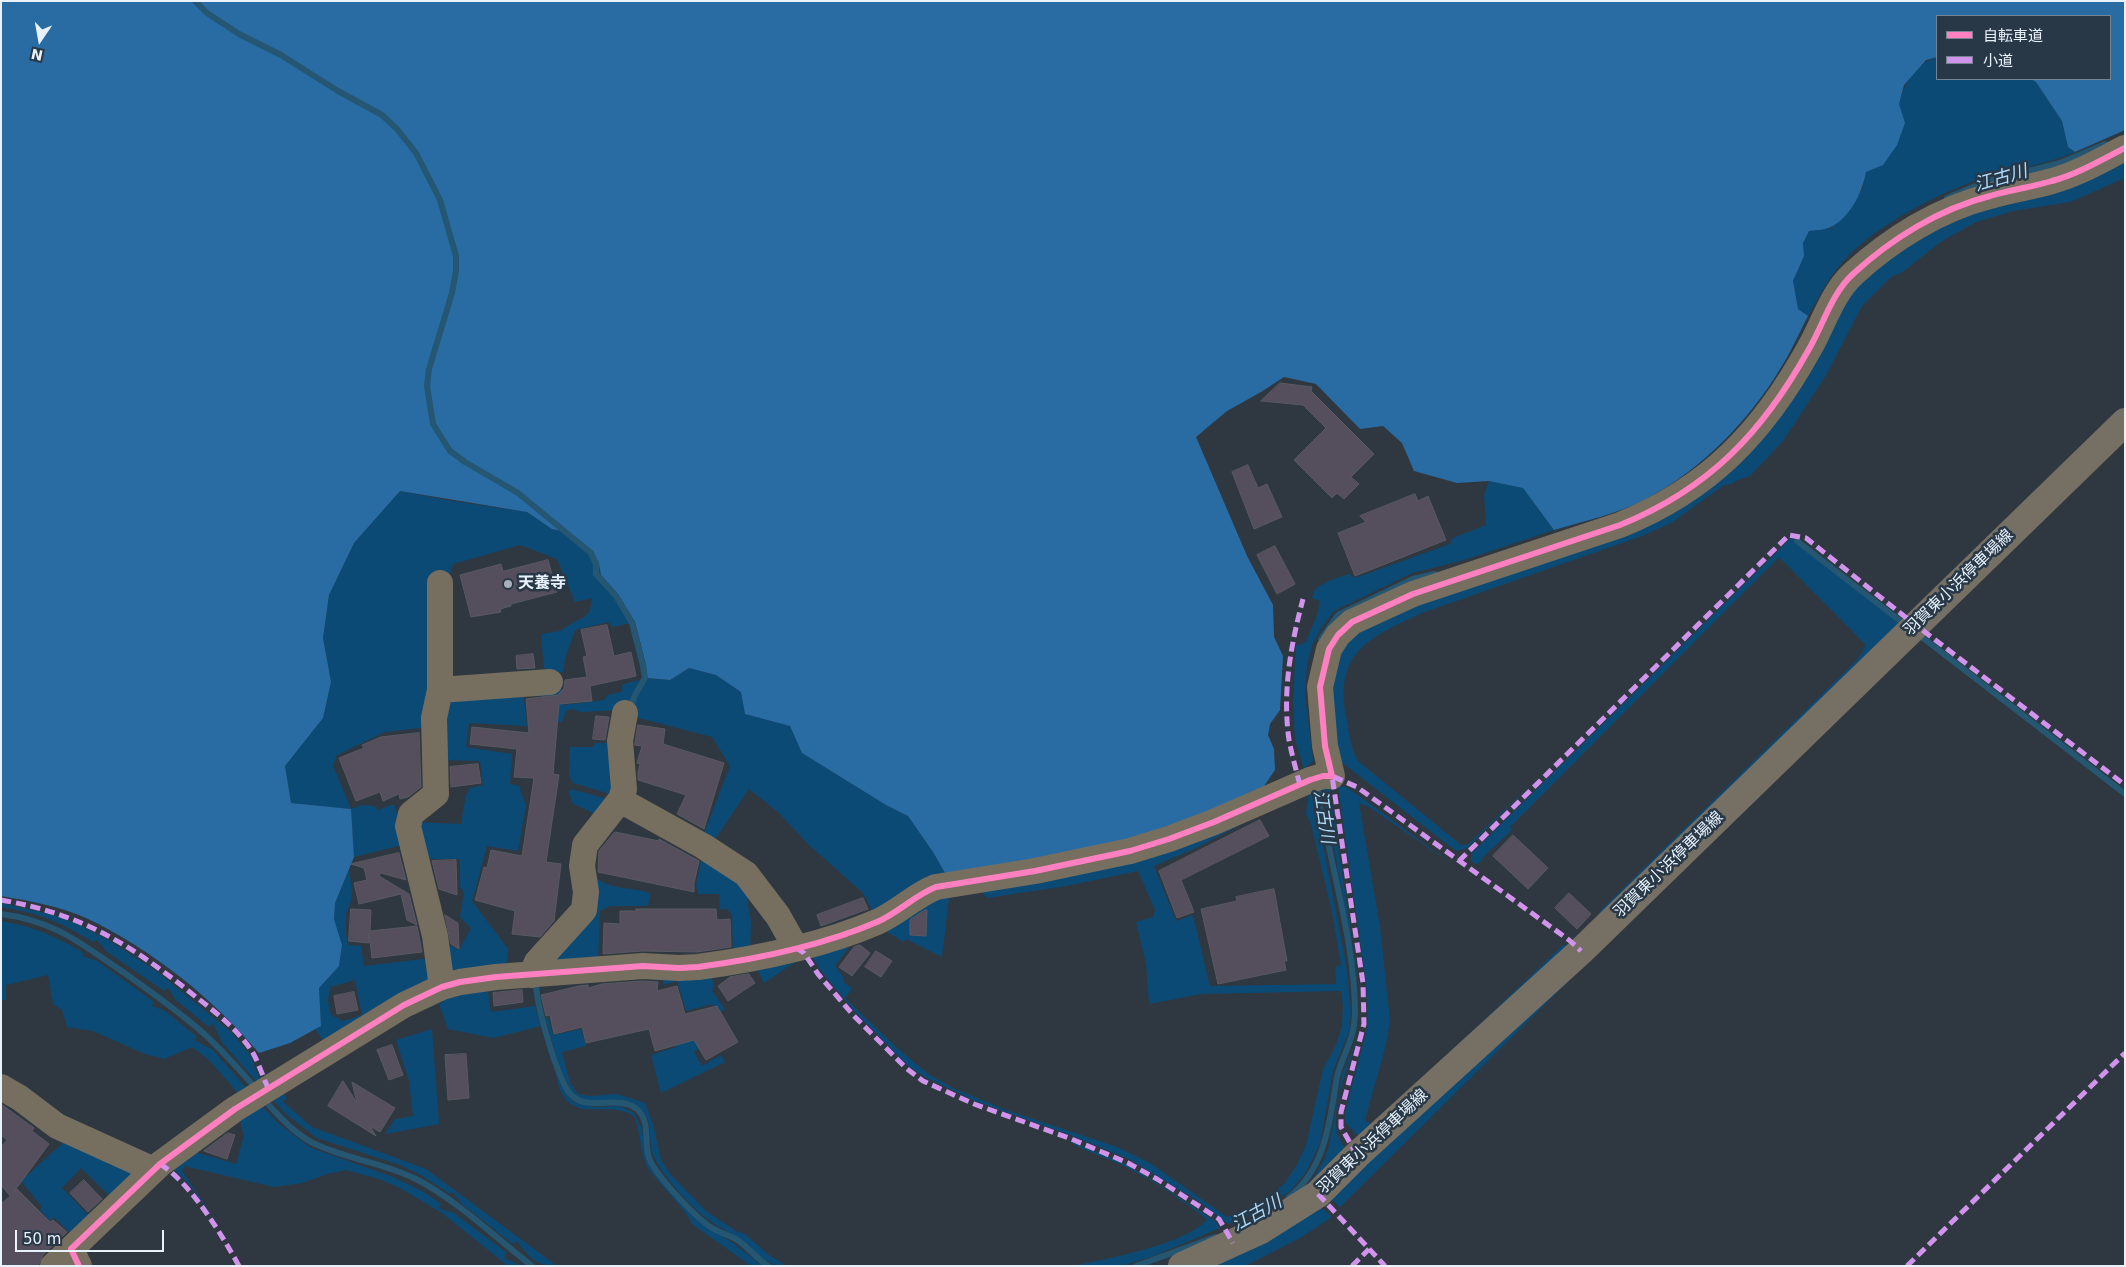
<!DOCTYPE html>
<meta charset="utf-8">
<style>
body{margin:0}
#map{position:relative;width:2126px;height:1267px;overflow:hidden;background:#2f3840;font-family:"DejaVu Sans","Noto Sans JP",sans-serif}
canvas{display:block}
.frame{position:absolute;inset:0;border:2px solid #e8f2fc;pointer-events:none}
.legend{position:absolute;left:1936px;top:15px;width:175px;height:65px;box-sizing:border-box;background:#283847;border:1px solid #75828f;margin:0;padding:6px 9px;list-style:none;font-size:15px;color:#e8f2fc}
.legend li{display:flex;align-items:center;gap:10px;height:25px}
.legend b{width:25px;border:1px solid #75828f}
.north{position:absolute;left:15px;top:15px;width:50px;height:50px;-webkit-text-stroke:4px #283847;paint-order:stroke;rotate:192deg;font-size:14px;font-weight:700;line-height:20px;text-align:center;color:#e8f2fc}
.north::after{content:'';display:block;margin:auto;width:18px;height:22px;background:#e8f2fc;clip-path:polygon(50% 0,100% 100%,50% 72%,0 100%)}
.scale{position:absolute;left:15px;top:1230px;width:149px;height:22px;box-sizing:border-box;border:2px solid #e8f2fc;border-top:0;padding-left:6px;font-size:15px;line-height:18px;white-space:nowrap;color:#e8f2fc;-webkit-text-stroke:4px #283847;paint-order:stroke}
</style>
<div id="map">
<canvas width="2126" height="1267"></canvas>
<div class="frame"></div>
<ul class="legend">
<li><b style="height:6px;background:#ff80c0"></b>自転車道</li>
<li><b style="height:6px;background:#d193ec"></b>小道</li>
</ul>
<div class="north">N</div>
<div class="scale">50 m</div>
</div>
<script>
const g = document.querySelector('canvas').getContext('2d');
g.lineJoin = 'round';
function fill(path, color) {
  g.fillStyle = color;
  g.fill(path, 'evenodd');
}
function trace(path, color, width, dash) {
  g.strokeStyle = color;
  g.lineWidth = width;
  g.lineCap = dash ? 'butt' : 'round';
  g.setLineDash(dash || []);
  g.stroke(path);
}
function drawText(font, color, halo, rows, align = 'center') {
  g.font = font + ' "DejaVu Sans","Noto Sans JP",sans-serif';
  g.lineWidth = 5;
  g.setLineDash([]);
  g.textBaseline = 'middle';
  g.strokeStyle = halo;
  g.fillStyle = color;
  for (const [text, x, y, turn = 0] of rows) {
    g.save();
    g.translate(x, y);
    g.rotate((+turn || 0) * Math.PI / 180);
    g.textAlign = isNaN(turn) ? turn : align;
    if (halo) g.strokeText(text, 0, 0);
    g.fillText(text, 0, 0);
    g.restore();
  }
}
const green = new Path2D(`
 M 1937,57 L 1937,79 L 2031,79 L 2036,82 L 2062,121 L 2068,147 L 2075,152 C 2045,165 2014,169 1983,178 C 1940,192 1877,225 1846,258 C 1830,275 1819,296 1808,316 L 1798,309 L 1793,281 L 1804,256 L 1803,243 L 1809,231 L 1832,228 L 1862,190 L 1866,172 L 1883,164 C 1892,131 1898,67 1937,57 Z
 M 2125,154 L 2125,178 L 2070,202 L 2013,211 L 1976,222 L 1942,241 L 1901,273 L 1891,277 L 1862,306 L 1825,377 L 1783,441 L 1750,476 L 1737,480 L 1732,484 L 1724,485 L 1671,523 L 1642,536 L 1422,613 C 1371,637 1334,651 1346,716 C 1349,731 1350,747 1358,761 L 1461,845 L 1467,845 L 1536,780 L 1467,848 L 1456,851 L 1335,757 L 1324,706 L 1341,637 L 1692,493 L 1837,301 L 1925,227 Z
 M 1489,481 L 1523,488 L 1554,530 L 1464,560 L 1412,573 L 1334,611 L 1321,628 L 1312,645 L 1307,665 L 1305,695 L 1313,761 L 1304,769 L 1295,738 L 1293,702 L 1296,646 L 1306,642 L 1317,615 L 1320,601 L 1312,598 L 1315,589 L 1328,581 L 1349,574 L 1355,578 L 1450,544 L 1453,538 L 1486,525 L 1484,495 Z
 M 400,491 L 452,501 L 527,512 L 552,529 L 570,533 L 593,551 L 599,564 L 601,575 L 618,594 L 635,622 L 613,627 L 608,622 L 575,630 L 565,659 L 563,672 L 545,675 L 541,640 L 542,634 L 560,631 L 574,622 L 583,618 L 590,611 L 592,598 L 575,602 L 557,559 L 520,545 L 453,564 L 448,579 L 429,727 L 385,732 L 337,755 L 333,765 L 351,809 L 362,805 L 374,806 L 378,810 L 394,804 L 406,844 L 354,857 L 351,809 L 291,803 L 285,766 L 323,718 L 331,682 L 323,638 L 329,595 L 354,543 Z
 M 1791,538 L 1901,625 L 1603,916 L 1599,912 L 1857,660 L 1866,645 L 1779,557 L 1510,827 L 1512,830 L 1481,859 L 1481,862 L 1476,864 L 1471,861 L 1471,854 Z
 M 689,668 L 716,675 L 741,692 L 745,714 L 790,726 L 802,753 L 886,805 L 908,816 L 933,852 L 948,878 L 876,918 L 863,893 L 808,844 L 778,812 L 749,789 L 710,847 L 701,841 L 730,766 L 712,737 L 631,716 L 624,710 L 580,712 L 572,709 L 566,711 L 562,722 L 542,721 L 541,690 L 561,683 L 564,705 L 604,700 L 607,695 L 621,692 L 623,684 L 647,678 L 670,680 Z
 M 523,689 L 527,726 L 469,723 L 466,747 L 512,754 L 510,784 L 519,786 L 526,806 L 518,851 L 487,846 L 472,901 L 508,949 L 506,971 L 453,978 L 443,942 L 459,950 L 471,928 L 460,917 L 464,892 L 460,887 L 460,859 L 420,859 L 414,822 L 461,824 L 466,795 L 470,788 L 483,785 L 480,761 L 440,760 L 442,699 Z
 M 595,743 L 616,743 L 617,752 L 610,794 L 573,783 L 569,776 L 570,747 L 593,747 Z
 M 1313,786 L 1314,811 L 1319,825 L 1346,964 L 1351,1012 L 1349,1031 L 1333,1071 L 1320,1143 L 1306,1172 L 1291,1190 L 1269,1206 L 1228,1224 L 1201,1203 L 1129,1159 L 1070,1135 L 975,1101 L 925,1077 L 908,1066 L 856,1013 L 821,971 L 810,953 L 851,944 L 835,966 L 843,977 L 844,982 L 852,989 L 845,998 L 896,1047 L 928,1074 L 955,1089 L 1006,1110 L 1117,1147 L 1150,1163 L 1227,1217 L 1260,1203 L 1284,1184 L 1297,1165 L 1306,1145 L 1323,1069 L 1336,1045 L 1342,1026 L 1343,1006 L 1341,991 L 1201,994 L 1149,1004 L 1146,964 L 1136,922 L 1153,917 L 1155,910 L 1138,871 L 1066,886 L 987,898 L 982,892 L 949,898 L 942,957 L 906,939 L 904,942 L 882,929 L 927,897 L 1253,818 L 1198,847 L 1154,866 L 1176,921 L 1193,915 L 1210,986 L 1336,984 L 1335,967 L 1341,965 L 1332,912 L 1311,824 L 1306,814 L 1310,787 Z
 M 1338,786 L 1346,787 L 1355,793 L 1455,866 L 1369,807 L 1359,803 L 1380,927 L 1390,1021 L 1386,1045 L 1365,1120 L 1370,1124 L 1377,1122 L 1564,944 L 1568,950 L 1565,958 L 1367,1137 L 1358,1136 L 1345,1122 L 1345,1113 L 1368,1025 L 1366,982 Z
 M 1324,788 L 1330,789 L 1358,983 L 1330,824 L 1323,800 Z
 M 571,789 L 615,801 L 601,817 L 572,803 L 569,791 Z
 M 703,851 L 758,895 L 747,899 L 751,922 L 750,950 L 733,955 L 732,915 L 727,909 L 720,909 L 719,894 L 698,894 L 696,885 Z
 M 349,870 L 352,890 L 351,902 L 346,913 L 346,933 L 348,945 L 361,946 L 364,966 L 431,958 L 436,984 L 325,1043 L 315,1029 L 321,1026 L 319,988 L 339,966 L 342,945 L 334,919 L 335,903 ZM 355,980 L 362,1015 L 343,1021 L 331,1015 L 328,1001 L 330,987 Z
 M 596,877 C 608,890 633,887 650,893 L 648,906 L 610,906 L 600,911 L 598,963 L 546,967 Z
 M 1,903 L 54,915 L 81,926 L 110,941 L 159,973 L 231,1032 L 250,1055 L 260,1080 L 256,1081 L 222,1042 L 213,1023 L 209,1027 L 176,1000 L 168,988 L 164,991 L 106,951 L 97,940 L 93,942 C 61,922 39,913 1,907 Z
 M 1,921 C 32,926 57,937 84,953 L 82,956 L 97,961 L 154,1002 L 152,1006 L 165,1011 L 197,1037 L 194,1040 L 213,1050 L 246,1088 L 238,1093 L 210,1061 L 192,1047 L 164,1059 L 145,1054 L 93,1031 L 67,1027 L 62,1010 L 53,1004 L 48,975 L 6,985 L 6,1000 L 1,1000 Z
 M 1597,953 L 1340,1207 L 1332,1200 L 1330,1191 Z
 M 800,959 L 764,983 L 754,964 Z
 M 710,971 L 714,986 L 712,991 L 725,1009 L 720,1013 L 731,1029 L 694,1052 L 702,1066 L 721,1055 L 725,1062 L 661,1093 L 651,1055 L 676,1047 L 674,1039 L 718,1024 L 712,1004 L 686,1011 L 677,981 L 664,985 L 661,974 Z
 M 487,986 L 491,1012 L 535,1006 L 541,1026 L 493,1038 L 448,1029 L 439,1004 L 443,1002 L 441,995 Z
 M 545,1018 L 548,1018 L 553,1035 L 581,1029 L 586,1046 L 562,1052 L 570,1083 L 578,1094 L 590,1096 L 617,1094 L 645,1103 L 653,1124 L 661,1160 L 671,1175 L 707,1212 L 736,1231 L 745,1234 L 769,1255 L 787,1266 C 764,1266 756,1251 739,1238 C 732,1233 724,1230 716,1225 C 695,1212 667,1181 655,1159 C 647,1144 654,1125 643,1111 C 625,1088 593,1110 576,1095 C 562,1084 551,1036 545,1018 Z
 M 432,1029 L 439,1124 L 385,1134 L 395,1119 L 413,1116 L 409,1081 L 396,1040 Z
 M 1357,1040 C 1348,1067 1334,1099 1336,1128 C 1337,1136 1344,1146 1347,1153 L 1297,1196 L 1314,1177 L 1324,1160 L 1329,1146 L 1342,1074 Z
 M 555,1068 L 560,1084 L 573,1102 L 593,1107 L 620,1106 L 634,1113 L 642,1129 L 646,1159 L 654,1173 L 698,1221 L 733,1243 L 762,1266 L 751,1266 L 692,1224 C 689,1212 657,1182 648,1168 C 640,1154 641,1134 635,1118 C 615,1099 580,1121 564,1097 C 558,1089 557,1077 555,1068 Z
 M 281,1091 L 287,1098 L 283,1102 L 312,1127 L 426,1169 L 557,1266 C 536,1266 529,1257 517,1241 L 513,1244 L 462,1204 L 453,1192 L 450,1194 L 421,1175 L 400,1165 L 317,1138 L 287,1115 L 271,1098 Z
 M 260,1104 L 279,1124 L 311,1148 L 393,1177 L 424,1192 L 441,1204 L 439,1208 L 454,1213 L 507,1253 L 504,1258 L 522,1266 L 508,1266 L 442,1213 L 400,1188 L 379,1179 L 346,1170 L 327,1174 L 302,1183 L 274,1187 L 184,1166 L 182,1171 L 221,1229 L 191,1187 L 172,1167 L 187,1150 L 236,1164 L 244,1136 L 239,1117 Z
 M 66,1140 L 137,1168 L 112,1198 L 81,1168 L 62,1188 L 92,1219 L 74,1237 L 54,1217 L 50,1221 L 40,1210 L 42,1207 L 21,1181 Z
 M 1069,1141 L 1127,1165 L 1155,1182 L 1215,1221 L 1220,1228 L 1151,1257 L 1121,1266 L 1072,1266 C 1102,1260 1189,1244 1207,1219 C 1182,1200 1154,1181 1126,1167 C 1107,1157 1087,1153 1069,1141 Z
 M 1316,1206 L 1323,1209 L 1332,1217 L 1300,1238 L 1245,1266 L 1197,1266 Z`);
const forest = new Path2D(`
 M 1,1 L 2125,1 L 2125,130 L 2075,152 L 2068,147 L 2062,121 L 2036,82 L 2031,79 L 2110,79 L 2110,16 L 1937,16 L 1937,57 L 1926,60 L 1904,85 L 1899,104 L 1905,123 L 1897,145 L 1883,165 L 1866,172 C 1862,193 1851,215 1833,226 C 1827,230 1816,230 1809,231 L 1803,243 L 1804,256 L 1793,281 L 1798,309 L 1808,316 C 1799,333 1791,352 1780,369 C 1748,422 1700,471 1644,500 C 1617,514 1584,521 1554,530 L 1523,488 L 1489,481 L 1457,483 L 1414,471 L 1402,443 L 1383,426 L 1360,429 L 1316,384 L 1284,377 L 1261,392 L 1227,411 L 1196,437 L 1247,556 L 1273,605 L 1274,637 L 1283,656 L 1280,710 L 1270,724 L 1268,735 L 1274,749 L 1275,770 L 1262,789 L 1167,831 L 948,878 L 933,852 L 908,816 L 886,805 L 802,753 L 790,726 L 745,714 L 741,692 L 716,675 L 689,668 L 670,680 L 647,678 L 646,665 L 635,622 L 618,594 L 601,575 L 599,564 L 593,551 L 570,533 L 552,529 L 527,512 L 400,491 L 354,543 L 329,595 L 323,638 L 331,682 L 323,718 L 285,766 L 291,803 L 351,809 L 354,857 L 335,903 L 334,919 L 342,945 L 339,966 L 319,988 L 321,1026 L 290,1043 L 259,1053 C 214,999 150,948 86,918 C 59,906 30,901 1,896 Z`);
const stream = new Path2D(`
 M 195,1 L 207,13 L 239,34 L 281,55 L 338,91 L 382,115 L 397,129 L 416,153 L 440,200 L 456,256 L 456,271 L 452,293 L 429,369 L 427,386 L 433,424 L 450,451 L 465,462 L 518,493 L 591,553 L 596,564 L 596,574 L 616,596 L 632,623 L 643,666 L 645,678 L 635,695 L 630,710
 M 1947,198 L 1985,182 L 2060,163 L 2105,144
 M 1797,541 L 1899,620
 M 1923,638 L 2125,794
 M 1321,639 L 1338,615 L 1413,579 L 1435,574
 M 1,914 C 55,921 80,943 123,972 C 150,991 177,1010 202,1032 C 220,1048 236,1066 252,1084
 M 536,984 C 537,1008 553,1060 563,1082 C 567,1091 574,1100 584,1102 C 602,1106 624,1096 639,1111 C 650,1123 644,1144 649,1158 C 656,1176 696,1218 712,1228 C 720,1233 729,1235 736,1239 C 748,1247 756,1258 768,1266
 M 266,1102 C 280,1117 296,1135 315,1144 C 347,1159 384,1163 416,1179 C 458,1201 495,1237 532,1266
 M 1289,1197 C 1321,1172 1328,1133 1334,1096 C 1335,1088 1336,1080 1338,1073 C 1345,1050 1355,1038 1355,1012 C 1355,958 1340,900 1329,847 C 1324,825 1317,806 1318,784
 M 1136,1266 L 1215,1237`);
const building = new Path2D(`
 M 1280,383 L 1312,387 L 1311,391 L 1374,454 L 1351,477 L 1359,484 L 1344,499 L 1337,493 L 1332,498 L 1294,460 L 1326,428 L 1303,405 L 1261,401 Z
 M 1248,465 L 1258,488 L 1267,484 L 1282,517 L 1254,529 L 1232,472 Z
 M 1415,494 L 1418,501 L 1428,496 L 1446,540 L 1355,576 L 1338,533 L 1366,522 L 1360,516 Z
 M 1275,546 L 1295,584 L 1277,594 L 1257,555 Z
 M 548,560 L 557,592 L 511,604 L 511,606 L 500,609 L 501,612 L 471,617 L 460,575 L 501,564 L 503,571 Z
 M 607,625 L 614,656 L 631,652 L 636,676 L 590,686 L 592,701 L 559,704 L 553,774 L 559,775 L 546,862 L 561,864 L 554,921 L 540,937 L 512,934 L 515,911 L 475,900 L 484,867 L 487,868 L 491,850 L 522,856 L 534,778 L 514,777 L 517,749 L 470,744 L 472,727 L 529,733 L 526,699 L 558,695 L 564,688 L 565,680 L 587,677 L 583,657 L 587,656 L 581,630 Z
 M 533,654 L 535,668 L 517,669 L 516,656 Z
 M 596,716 L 609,717 L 605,740 L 593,739 Z
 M 638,725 L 665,729 L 663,744 L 724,763 L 704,829 L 677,814 L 686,795 L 638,780 L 638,772 L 640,764 L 637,763 L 642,746 L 635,745 Z
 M 419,733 L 421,787 L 408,797 L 400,799 L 399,794 L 383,801 L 380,792 L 356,801 L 339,758 L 364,748 L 362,745 L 381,737 Z
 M 478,764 L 481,783 L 451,787 L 450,767 Z
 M 1260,820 L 1269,836 L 1181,880 L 1194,912 L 1177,918 L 1159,871 Z
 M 615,832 L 659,841 L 659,839 L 699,861 L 694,883 L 694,892 L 598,872 L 599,851 Z
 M 1513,835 L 1548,868 L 1528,889 L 1493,856 Z
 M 399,853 L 406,880 L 381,873 L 379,876 L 409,894 L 417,925 L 407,920 L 401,894 L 359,904 L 354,883 L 367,880 L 364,868 L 351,864 Z
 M 456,860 L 457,895 L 439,889 L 432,861 Z
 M 1274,889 L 1287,961 L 1284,961 L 1286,970 L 1218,984 L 1201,909 L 1237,901 L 1236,897 Z
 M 1569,893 L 1591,914 L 1577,929 L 1555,908 Z
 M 863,898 L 868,909 L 821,926 L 817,915 Z
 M 351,909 L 371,910 L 370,931 L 417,926 L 422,952 L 372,958 L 369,933 L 369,943 L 349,941 Z
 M 636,909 L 716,909 L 717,920 L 730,919 L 731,947 L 697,952 L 642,951 L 603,954 L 604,923 L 620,924 L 620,911 L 636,911 Z
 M 925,910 L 927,910 L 926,936 L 910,935 L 910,920 Z
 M 445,915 L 458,923 L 459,949 L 451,944 Z
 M 860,945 L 870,953 L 852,976 L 839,967 L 854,947 Z
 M 876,951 L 892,961 L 881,977 L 865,967 Z
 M 749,974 L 755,983 L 728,1001 L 718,986 L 730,977 Z
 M 643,981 L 658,982 L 657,991 L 677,986 L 685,1014 L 717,1006 L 738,1042 L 706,1060 L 694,1040 L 655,1051 L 649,1029 L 586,1043 L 582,1027 L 554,1034 L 550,1015 L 546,1016 L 541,995 L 579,986 L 588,985 L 588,988 L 602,984 Z
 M 522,990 L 523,1002 L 494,1006 L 493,993 Z
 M 354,992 L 358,1010 L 337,1014 L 334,996 Z
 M 392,1045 L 403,1075 L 389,1080 L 377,1050 Z
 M 466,1054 L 469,1098 L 448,1100 L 445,1055 Z
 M 343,1081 L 357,1103 L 352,1082 L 395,1108 L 380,1132 L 370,1126 L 376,1136 L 328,1106 Z
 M 1,1104 L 34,1128 L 32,1131 L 49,1144 L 13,1193 L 17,1189 L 50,1222 L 53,1220 L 67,1232 L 43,1255 L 38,1266 L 1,1266 L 1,1204 L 10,1196 L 1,1185 L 1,1147 L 7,1140 L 1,1135 Z
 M 228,1133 L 235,1135 L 227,1159 L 204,1151 Z
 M 84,1180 L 102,1199 L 88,1212 L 70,1193 Z`);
const minor = new Path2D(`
 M 440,583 L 440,690 L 434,718 L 436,794 L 411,814 L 408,826 L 435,936 L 442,987
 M 440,690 L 550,682
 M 619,802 L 629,805 L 703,846 L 746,874 L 778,916 L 796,948
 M 531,975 L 537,962 L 584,910 L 586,892 L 582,866 L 585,845 L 621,799 L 624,789 L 620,741 L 625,713
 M 1,1087 L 20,1098 L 57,1126 L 154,1170
 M 53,1266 L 71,1249
 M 79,1266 L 71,1249 L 160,1164 L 235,1109 L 404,1005 L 442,987 L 460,982 L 496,977 L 643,966 L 679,968 L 698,967 C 758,959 821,946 877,922 C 898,913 915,895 936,887 L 1035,871 L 1130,851 L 1169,839 L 1214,822 L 1310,780 L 1323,776 L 1332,776 L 1325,746 L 1320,687 L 1329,649 L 1338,635 L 1352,622 L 1413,594 L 1620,525 C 1709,489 1763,432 1809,349 C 1823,325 1832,293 1853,274 C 1891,239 1939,209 1990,196 C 2010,190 2032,187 2052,181 C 2078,174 2101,160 2125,148`);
const major = new Path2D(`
 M 1182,1266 L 1261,1230 L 1318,1194 L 1357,1155 L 1581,951 L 2125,422`);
const quiet = new Path2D(`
 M 1300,785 C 1296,770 1292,755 1289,740 C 1282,692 1291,644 1303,599
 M 1459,861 L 1789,535 L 1806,538 L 1904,616 L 2125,785
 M 1,900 C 83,914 133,946 196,997 C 217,1013 239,1031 253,1053 C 259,1064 263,1077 268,1088
 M 796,948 L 804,953 L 818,974 L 854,1016 L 906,1068 L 923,1081 L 974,1104 L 1069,1138 L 1128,1163 L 1157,1179 L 1219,1219 L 1233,1243
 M 1357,1155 L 1341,1127 L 1341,1112 L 1364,1024 L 1363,983 L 1332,776 L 1357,787 L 1569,940 L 1581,951
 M 160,1164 C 190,1182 222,1235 239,1266
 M 1318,1194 L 1385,1266
 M 1352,1266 L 1369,1249
 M 1907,1266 L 2125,1053`);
const cycleway = new Path2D(`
 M 79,1266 L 71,1249 L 160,1164 L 235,1109 L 404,1005 L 442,987 L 460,982 L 496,977 L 643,966 L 679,968 L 698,967 C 758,959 821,946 877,922 C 898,913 915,895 936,887 L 1035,871 L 1130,851 L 1169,839 L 1214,822 L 1310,780 L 1323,776 L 1332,776 L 1325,746 L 1320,687 L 1329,649 L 1338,635 L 1352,622 L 1413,594 L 1620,525 C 1709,489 1763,432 1809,349 C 1823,325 1832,293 1853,274 C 1891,239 1939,209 1990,196 C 2010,190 2032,187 2052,181 C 2078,174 2101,160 2125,148`);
const markers = [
 [508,584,5,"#a7b1ba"]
];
const streetNames = [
 ["羽賀東小浜停車場線",1959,583,-44],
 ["羽賀東小浜停車場線",1669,865,-44],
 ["羽賀東小浜停車場線",1373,1142,-43]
];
const poiNames = [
 ["天養寺",518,584]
];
const waterNames = [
 ["江古川",2001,179,-16],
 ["江古川",1323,817,81],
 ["江古川",1257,1214,-29]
];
fill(green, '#0c4a76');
fill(forest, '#296ca4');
trace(stream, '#255672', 6);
fill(building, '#554e5d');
trace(building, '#585a60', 1);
trace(minor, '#766e5f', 26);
trace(major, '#756f64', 28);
trace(quiet, '#d193ec', 5, [10, 5]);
trace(cycleway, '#ff80c0', 6);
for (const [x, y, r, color] of markers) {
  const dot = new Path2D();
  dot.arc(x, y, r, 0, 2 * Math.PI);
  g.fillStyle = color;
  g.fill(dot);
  trace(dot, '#283847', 2);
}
drawText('16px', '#e8f2fc', '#283847', streetNames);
drawText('bold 16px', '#e8f2fc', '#283847', poiNames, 'left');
drawText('italic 18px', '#afdbf8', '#283847', waterNames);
</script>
